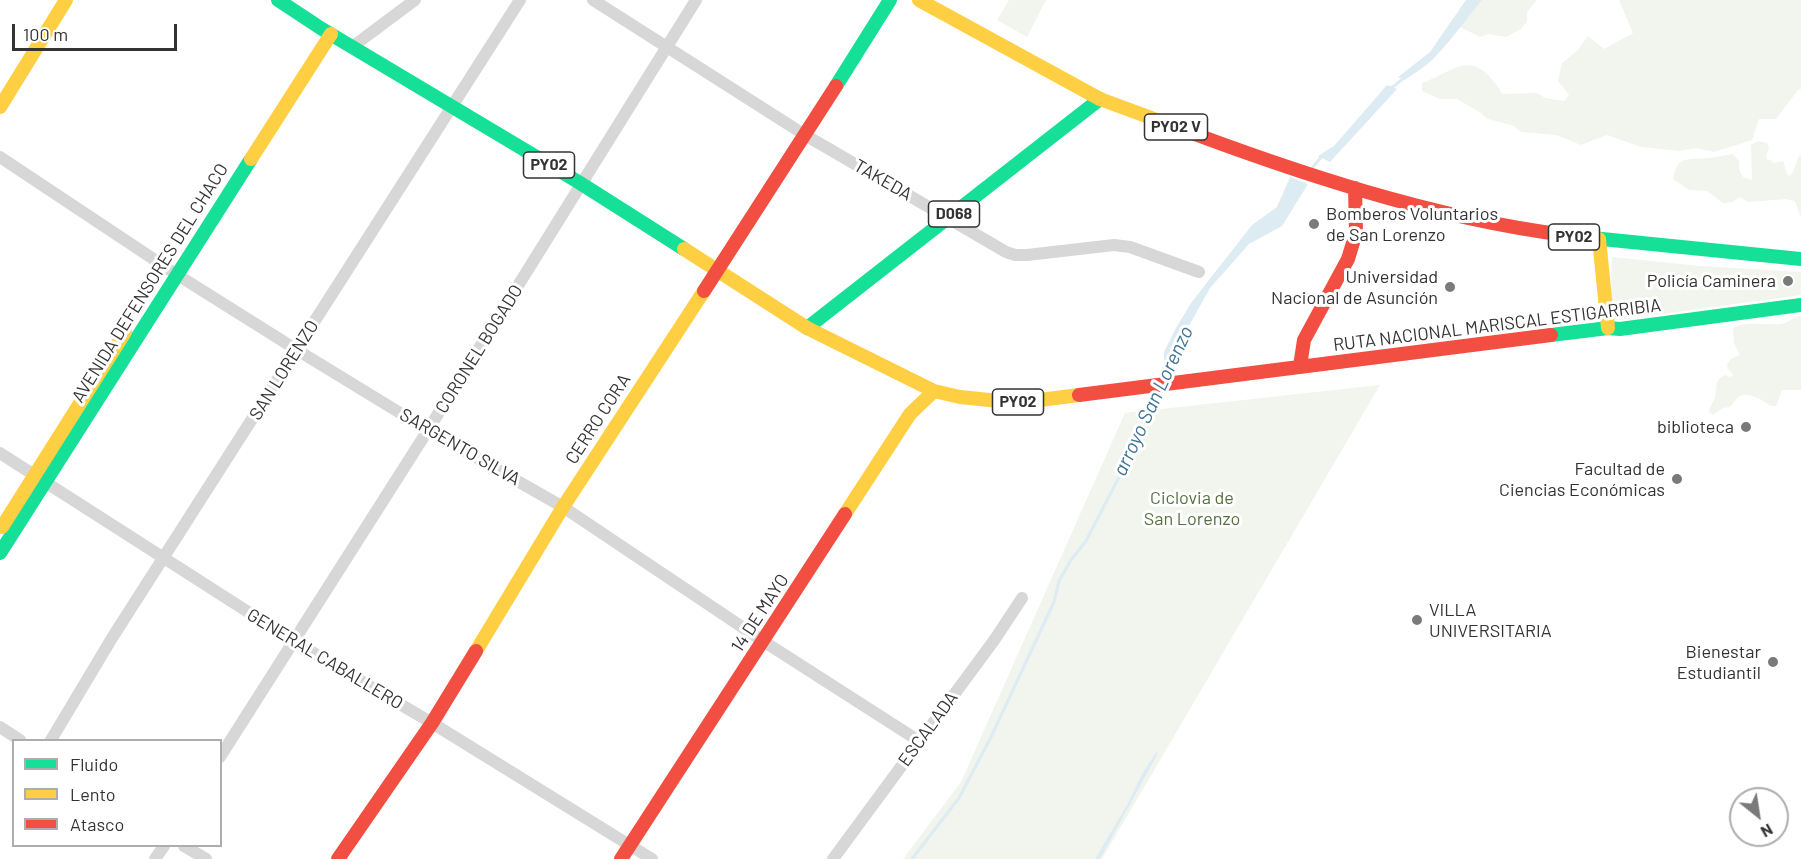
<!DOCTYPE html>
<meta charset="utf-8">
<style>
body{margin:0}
#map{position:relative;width:1801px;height:859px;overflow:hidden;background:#fff;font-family:Barlow,sans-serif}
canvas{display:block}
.legend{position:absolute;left:12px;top:739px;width:210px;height:108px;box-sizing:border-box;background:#fff;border:2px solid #adadad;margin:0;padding:8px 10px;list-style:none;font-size:18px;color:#333}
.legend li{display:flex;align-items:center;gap:12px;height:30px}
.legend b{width:30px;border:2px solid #adadad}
.north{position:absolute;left:1729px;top:787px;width:60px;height:60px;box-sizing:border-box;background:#fff;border:2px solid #adadad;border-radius:50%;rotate:150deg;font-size:16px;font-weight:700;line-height:24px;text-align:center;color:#333}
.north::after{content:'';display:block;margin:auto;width:21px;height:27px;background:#7a7a7a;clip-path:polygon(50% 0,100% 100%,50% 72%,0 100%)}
.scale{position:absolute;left:12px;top:24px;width:165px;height:27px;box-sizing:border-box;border:3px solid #333;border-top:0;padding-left:8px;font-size:18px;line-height:21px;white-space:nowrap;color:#333;-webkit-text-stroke:4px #fff;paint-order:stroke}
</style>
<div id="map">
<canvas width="1801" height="859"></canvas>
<ul class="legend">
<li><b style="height:8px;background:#16e098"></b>Fluido</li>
<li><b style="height:8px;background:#ffcf43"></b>Lento</li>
<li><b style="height:8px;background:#f24e42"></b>Atasco</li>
</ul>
<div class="north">N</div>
<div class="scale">100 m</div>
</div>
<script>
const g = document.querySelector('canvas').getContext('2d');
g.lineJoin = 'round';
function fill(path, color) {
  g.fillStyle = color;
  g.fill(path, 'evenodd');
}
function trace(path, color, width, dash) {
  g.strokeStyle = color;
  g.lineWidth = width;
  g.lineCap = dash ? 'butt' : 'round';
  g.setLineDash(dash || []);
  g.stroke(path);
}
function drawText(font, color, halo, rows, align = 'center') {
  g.font = font + ' Barlow,sans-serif';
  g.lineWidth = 6;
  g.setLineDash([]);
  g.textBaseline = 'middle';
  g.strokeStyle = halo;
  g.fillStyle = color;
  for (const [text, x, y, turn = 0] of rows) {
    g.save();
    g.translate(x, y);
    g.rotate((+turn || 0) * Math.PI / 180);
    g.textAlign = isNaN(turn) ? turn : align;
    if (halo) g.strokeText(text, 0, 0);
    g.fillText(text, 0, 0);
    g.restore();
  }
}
const green = new Path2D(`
 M 1009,0 L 1046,0 L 1027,37 L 997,20 Z
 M 1470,0 L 1537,0 L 1527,12 L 1527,22 L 1521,29 L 1506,37 L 1488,34 L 1480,37 L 1460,27 L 1458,23 Z
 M 1619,0 L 1801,0 L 1801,89 L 1798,90 L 1776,119 L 1759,119 L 1752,140 L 1714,152 L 1696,148 L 1679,151 L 1641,147 L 1607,135 L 1581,145 L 1556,135 L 1521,132 L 1514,126 L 1488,119 L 1481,113 L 1457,99 L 1440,99 L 1422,91 L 1422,83 C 1445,76 1466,53 1487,74 C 1494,81 1498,86 1502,94 L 1537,93 L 1545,98 L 1564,101 L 1569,95 L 1558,81 L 1562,63 L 1577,51 L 1588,36 L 1604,49 L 1633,33 Z
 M 1758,141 L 1767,143 L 1769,147 L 1766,156 L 1767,160 L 1771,160 L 1774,163 L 1783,161 L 1787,174 L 1790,176 C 1796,169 1796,159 1801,154 L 1801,218 L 1795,201 L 1786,199 L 1748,202 L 1740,197 L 1732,202 L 1723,203 L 1707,191 L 1689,190 L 1673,179 C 1677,154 1690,160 1709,158 C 1717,157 1725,155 1733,154 L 1739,161 L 1739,170 L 1743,177 L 1752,180 L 1751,145 Z
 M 1612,257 L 1700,266 L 1801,272 L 1801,295 L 1610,321 Z
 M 1801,316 L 1801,390 L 1782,390 L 1776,406 L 1771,406 C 1764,401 1749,391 1740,396 C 1736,399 1733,404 1730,407 L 1723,408 L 1713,415 L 1709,412 C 1710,406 1713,403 1715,397 C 1718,387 1713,381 1725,375 L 1730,377 L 1734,375 L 1728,369 L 1727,364 L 1731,359 L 1740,355 L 1734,343 L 1733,328 C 1747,321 1765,325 1779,324 C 1787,324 1793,317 1801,316 Z
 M 1380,385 L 1102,859 L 903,859 L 961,782 L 1125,413 Z`);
const water = new Path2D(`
 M 1466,0 L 1482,0 C 1465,20 1451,41 1432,60 C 1424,68 1414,73 1405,80 L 1398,77 L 1430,52 Z
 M 1387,85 L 1397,89 L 1330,162 L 1318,156 L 1334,146 Z
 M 1290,177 L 1308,184 L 1282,226 L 1249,244 L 1210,288 L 1175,351 L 1176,368 L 1173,375 L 1158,376 L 1164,364 L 1164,352 L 1176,328 L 1191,303 L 1252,225 L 1277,207 Z
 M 1157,751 L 1157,755 L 1100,859 L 1095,859 L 1127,805 L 1142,774 Z`);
const stream = new Path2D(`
 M 1390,89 L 1404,78
 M 1313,167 L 1322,156
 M 912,859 L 959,798 L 991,737 L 1054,602 L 1059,581 L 1071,560 L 1086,541 L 1146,425 L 1156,395`);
const street = new Path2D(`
 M 593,0 L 805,135 L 1006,252 L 1015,255 L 1027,255 L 1114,245 L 1130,247 L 1199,272
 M 352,47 L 415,0
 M 0,157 L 176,274 L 297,350 L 428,430 L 563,507 L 763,641 L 919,741
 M 0,453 L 295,642 L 432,723 L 652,859
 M 0,727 L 20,740
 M 51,740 L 112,638 L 520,0
 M 220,757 L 428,430 L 696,0
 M 184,846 L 206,859
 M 155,859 L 164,846
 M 833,859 L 995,639 L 1022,598`);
const fast = new Path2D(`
 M 278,0 L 322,29 L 580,183 L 684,249
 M 836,86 L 890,0
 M 1592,238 L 1801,259
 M 807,328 L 1100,99
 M 1551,335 L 1608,328 L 1620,329 L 1801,305
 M 0,553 L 251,159`);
const slow = new Path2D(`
 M 919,0 L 1100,99 L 1192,133
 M 0,107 L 66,0
 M 251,159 L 331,34
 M 1599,239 L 1608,328
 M 684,249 L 807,328 L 934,391 L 960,397 L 999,401 L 1040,400 L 1079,395
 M 845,514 L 910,414 L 934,391
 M 2,527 L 125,332
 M 476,651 L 563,507 L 704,291`);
const jam = new Path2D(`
 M 1192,133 C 1318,180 1458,225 1592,238
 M 704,291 L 836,86
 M 1300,366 L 1304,340 L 1348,259 L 1356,233 L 1355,188
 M 1079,395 L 1551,335
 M 338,859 L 432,723 L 476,651
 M 621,859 L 845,514`);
const markers = [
 [1314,224,6,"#7a7a7a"],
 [1788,281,6,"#7a7a7a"],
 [1450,287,6,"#7a7a7a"],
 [1746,427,6,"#7a7a7a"],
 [1677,479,6,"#7a7a7a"],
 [1417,620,6,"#7a7a7a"],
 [1773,662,6,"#7a7a7a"]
];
const shields = [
 [1176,127,63],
 [549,165,51],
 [954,214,51],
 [1574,237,51],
 [1018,402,51]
];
const shieldNames = [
 ["PY02 V",1176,127],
 ["PY02",549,165],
 ["D068",954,214],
 ["PY02",1574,237],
 ["PY02",1018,402]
];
const streetNames = [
 ["TAKEDA",883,180,30],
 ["AVENIDA DEFENSORES DEL CHACO",150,283,-58],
 ["RUTA NACIONAL MARISCAL ESTIGARRIBIA",1497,325,-7],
 ["CORONEL BOGADO",479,349,-58],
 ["SAN LORENZO",284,370,-58],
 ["CERRO CORA",598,419,-57],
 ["SARGENTO SILVA",460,447,30],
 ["14 DE MAYO",760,613,-57],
 ["GENERAL CABALLERO",325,659,31],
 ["ESCALADA",928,729,-54]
];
const poiNames = [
 ["Bomberos Voluntarios",1326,214,"left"],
 ["de San Lorenzo",1326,235,"left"],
 ["Universidad",1438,277],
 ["Nacional de Asunción",1438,298],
 ["Policía Caminera",1776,281],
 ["biblioteca",1734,427],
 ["Facultad de",1665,469],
 ["Ciencias Económicas",1665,490],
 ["VILLA",1429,610,"left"],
 ["UNIVERSITARIA",1429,631,"left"],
 ["Bienestar",1761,652],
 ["Estudiantil",1761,673]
];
const parkNames = [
 ["Ciclovia de",1192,498],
 ["San Lorenzo",1192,519]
];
const waterNames = [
 ["arroyo San Lorenzo",1153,401,-65]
];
fill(green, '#f1f5ed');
fill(water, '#ddebf3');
trace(stream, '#ddebf3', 3);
trace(street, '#d7d7d7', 12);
trace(fast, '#16e098', 14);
trace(slow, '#ffcf43', 14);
trace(jam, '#f24e42', 14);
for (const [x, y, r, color] of markers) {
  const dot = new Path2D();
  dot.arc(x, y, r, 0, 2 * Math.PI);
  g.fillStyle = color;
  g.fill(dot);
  trace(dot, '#fff', 2);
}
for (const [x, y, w] of shields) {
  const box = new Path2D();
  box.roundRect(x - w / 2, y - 13, w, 26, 4.5);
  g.fillStyle = '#fff';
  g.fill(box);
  trace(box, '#333', 1.5);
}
drawText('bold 16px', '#333', null, shieldNames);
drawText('18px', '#333', '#fff', streetNames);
drawText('18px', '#333', '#fff', poiNames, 'right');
drawText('18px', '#56703f', '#fff', parkNames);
drawText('italic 20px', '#3f7597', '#fff', waterNames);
</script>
